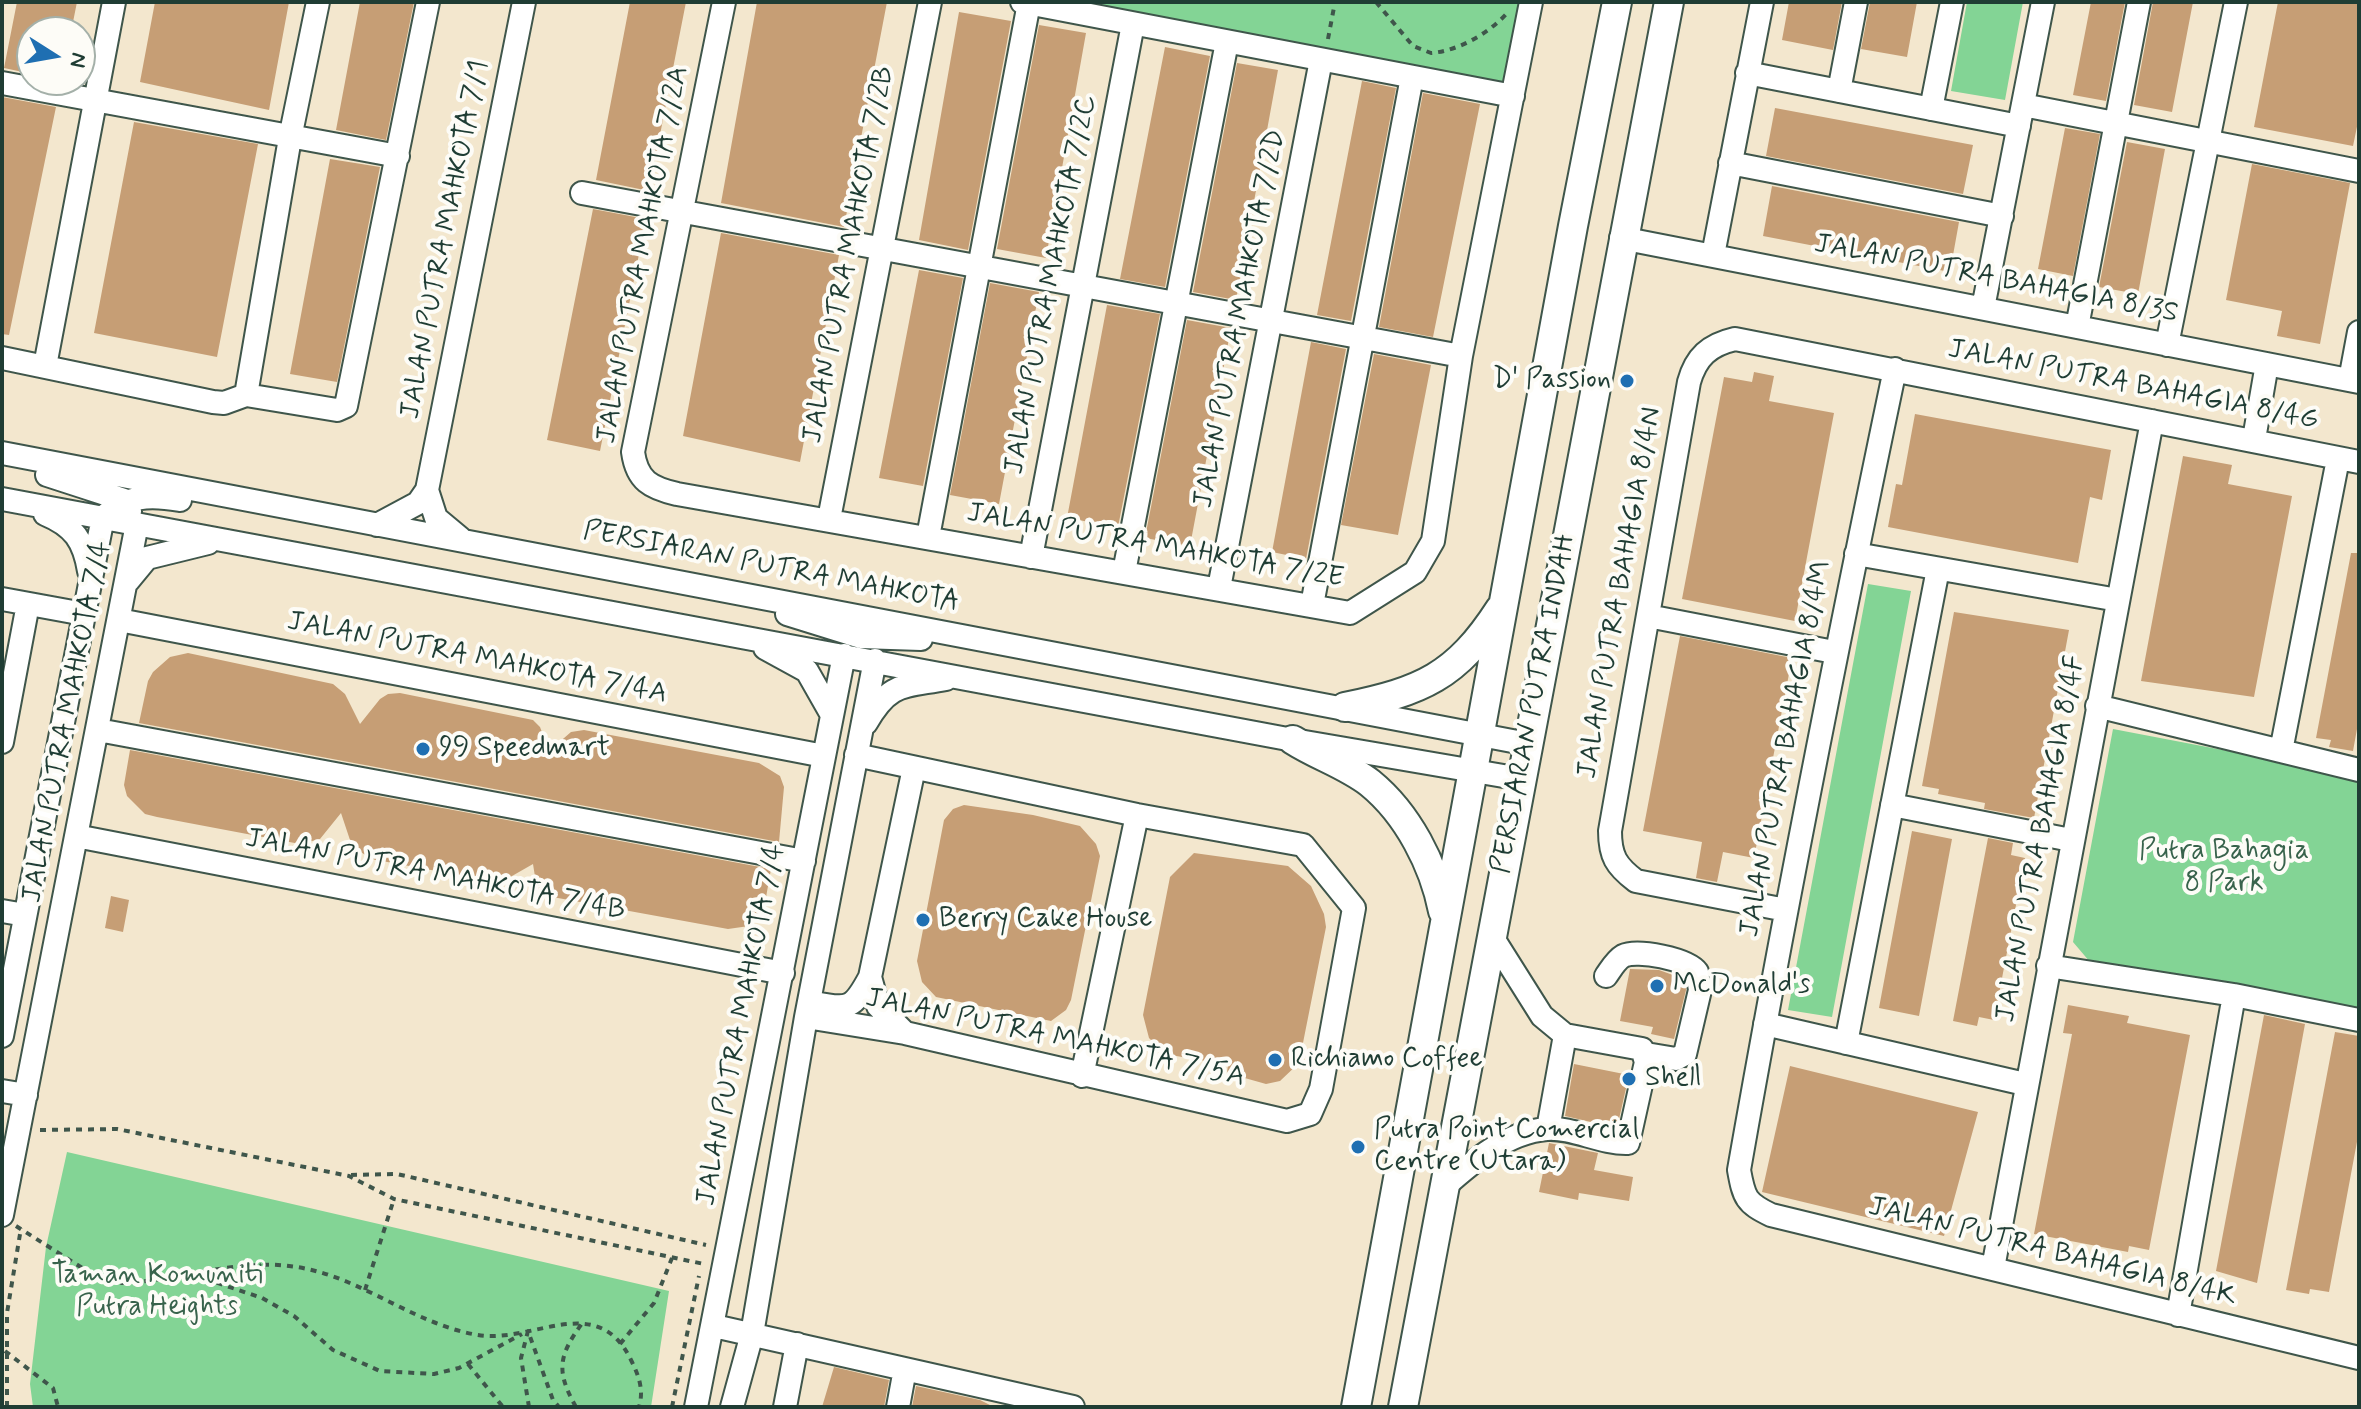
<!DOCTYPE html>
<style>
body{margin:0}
#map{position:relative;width:2361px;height:1409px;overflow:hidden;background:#f3e7ce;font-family:Mynerve,sans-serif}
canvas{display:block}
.frame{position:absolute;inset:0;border:4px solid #1f3d34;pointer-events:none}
.north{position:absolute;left:16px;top:16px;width:80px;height:80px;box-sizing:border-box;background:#fdfcf7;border:2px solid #a4b0a9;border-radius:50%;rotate:101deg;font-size:22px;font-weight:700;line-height:32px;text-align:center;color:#1f3d34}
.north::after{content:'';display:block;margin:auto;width:28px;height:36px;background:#1f6fb2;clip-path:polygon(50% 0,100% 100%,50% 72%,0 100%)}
</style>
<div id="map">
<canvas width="2361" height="1409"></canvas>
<div class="frame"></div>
<div class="north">N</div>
</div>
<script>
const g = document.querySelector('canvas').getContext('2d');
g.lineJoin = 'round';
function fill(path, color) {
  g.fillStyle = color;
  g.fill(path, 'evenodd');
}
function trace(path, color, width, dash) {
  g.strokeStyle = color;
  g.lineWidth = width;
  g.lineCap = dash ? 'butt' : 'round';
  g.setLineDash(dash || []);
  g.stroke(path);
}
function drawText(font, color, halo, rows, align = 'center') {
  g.font = font + ' Mynerve,sans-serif';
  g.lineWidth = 8;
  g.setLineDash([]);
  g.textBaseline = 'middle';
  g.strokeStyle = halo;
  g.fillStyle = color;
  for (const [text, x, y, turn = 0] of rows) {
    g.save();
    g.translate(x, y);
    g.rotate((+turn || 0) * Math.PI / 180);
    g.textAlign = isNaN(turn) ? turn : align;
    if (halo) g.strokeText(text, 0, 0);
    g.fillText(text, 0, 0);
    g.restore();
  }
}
const green = new Path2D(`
 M 1050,2 L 1523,2 L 1506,88 Z
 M 1967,2 L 2023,2 L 2005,100 L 1951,91 Z
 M 1868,584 L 1911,591 L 1832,1017 L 1788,1010 Z
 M 2113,729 L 2359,776 L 2359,1009 L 2090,962 L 2073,942 Z
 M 67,1152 L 669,1291 L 651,1407 L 33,1407 L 30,1384 L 46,1247 Z`);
const building = new Path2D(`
 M 17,2 L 77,2 L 71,32 L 32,32 L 32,74 L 4,68 Z
 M 155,2 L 289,2 L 269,110 L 140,82 Z
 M 360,2 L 414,2 L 386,140 L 336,130 Z
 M 630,2 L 686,2 L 649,191 L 596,180 Z
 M 757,2 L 887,2 L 844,227 L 721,203 Z
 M 1789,2 L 1842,2 L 1833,50 L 1782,40 Z
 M 1870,2 L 1917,2 L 1907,57 L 1861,49 Z
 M 2091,2 L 2125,2 L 2106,101 L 2073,95 Z
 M 2153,2 L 2193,2 L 2172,112 L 2134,105 Z
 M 2278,2 L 2359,2 L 2359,117 L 2353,146 L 2254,127 Z
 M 959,12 L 1011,21 L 968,250 L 919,240 Z
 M 1039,25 L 1086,33 L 1046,258 L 997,249 Z
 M 1165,47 L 1210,56 L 1165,287 L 1120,279 Z
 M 1237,63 L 1278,70 L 1236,300 L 1193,292 Z
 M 1362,81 L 1396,88 L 1351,321 L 1317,315 Z
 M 1423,93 L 1480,104 L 1433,337 L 1379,327 Z
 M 2,97 L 56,107 L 9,335 L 2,334 Z
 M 1775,108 L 1973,145 L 1963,194 L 1766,156 Z
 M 134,122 L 258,144 L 217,357 L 94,333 Z
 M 2065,128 L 2100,134 L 2073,276 L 2038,269 Z
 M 2127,142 L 2165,149 L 2138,294 L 2099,287 Z
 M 330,159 L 380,167 L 337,382 L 290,374 Z
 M 2252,164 L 2350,183 L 2320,344 L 2277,336 L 2282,311 L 2226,300 Z
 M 1772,186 L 1959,222 L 1950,272 L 1763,236 Z
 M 593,209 L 646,219 L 600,451 L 547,440 Z
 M 721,233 L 839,255 L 800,462 L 683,436 Z
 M 919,270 L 963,278 L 923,486 L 879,478 Z
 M 990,283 L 1039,292 L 999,504 L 950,495 Z
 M 1107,305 L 1160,314 L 1118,527 L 1067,518 Z
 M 1187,320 L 1231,328 L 1190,546 L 1145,538 Z
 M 1311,342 L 1346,349 L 1306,559 L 1272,552 Z
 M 1374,354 L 1431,365 L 1398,535 L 1341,525 Z
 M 1754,372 L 1774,376 L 1769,401 L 1834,413 L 1795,621 L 1682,599 L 1724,377 L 1752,382 Z
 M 1915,414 L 2111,450 L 2102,500 L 2090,497 L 2078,563 L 1888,527 L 1896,484 L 1902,485 Z
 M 2183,456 L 2232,465 L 2228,484 L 2292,496 L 2254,697 L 2141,681 Z
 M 2351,553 L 2359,553 L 2359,718 L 2353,751 L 2329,747 L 2331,740 L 2316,738 Z
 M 1954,612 L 2069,630 L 2034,818 L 1984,809 L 1985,803 L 1938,794 L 1939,789 L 1922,786 Z
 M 1680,636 L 1792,658 L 1754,858 L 1723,852 L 1717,882 L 1696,878 L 1702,842 L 1643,831 Z
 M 188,653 L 333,684 L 345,694 L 360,724 L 380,699 L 388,694 L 400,693 L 533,720 L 540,727 L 549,751 L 571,732 L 584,730 L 759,763 L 780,776 L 784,787 L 779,842 L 139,723 L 148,681 L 153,672 L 170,657 Z
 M 130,750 L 771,869 L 765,903 L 749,926 L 728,929 L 547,896 L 536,883 L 533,864 L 505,880 L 491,881 L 371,859 L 352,846 L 341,813 L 320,839 L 300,844 L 157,817 L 145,814 L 127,796 L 124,785 Z
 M 964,805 L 1033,815 L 1080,826 L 1096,844 L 1100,856 L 1071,1000 L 1066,1010 L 1051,1021 L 936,997 L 922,982 L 917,961 L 944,820 L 953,809 Z
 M 1912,831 L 1952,839 L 1919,1016 L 1879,1008 Z
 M 1988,838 L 2013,843 L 2011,855 L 2025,858 L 1994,1020 L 1979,1017 L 1977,1026 L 1953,1021 Z
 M 1194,853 L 1288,866 L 1311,886 L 1324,914 L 1326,927 L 1299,1063 L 1280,1081 L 1266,1084 L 1227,1073 L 1228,1065 L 1165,1054 L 1149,1038 L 1143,1015 L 1170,877 Z
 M 111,896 L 129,900 L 123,932 L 105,928 Z
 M 1630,969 L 1659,970 L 1684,979 L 1686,990 L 1674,1039 L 1651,1034 L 1653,1027 L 1620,1021 Z
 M 2068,1005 L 2129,1016 L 2127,1023 L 2190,1035 L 2149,1250 L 2129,1246 L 2128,1252 L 2034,1234 L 2072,1034 L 2063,1033 Z
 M 2264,1015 L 2305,1024 L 2257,1283 L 2216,1271 Z
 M 2335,1032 L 2359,1036 L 2359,1131 L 2329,1292 L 2310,1289 L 2309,1294 L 2286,1290 Z
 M 1574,1064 L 1629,1075 L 1617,1128 L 1565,1116 Z
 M 1790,1066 L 1978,1112 L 1944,1236 L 1762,1192 Z
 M 1549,1143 L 1598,1153 L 1594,1170 L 1633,1177 L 1629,1201 L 1579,1193 L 1578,1200 L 1539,1192 Z
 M 834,1367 L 889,1380 L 884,1407 L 822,1407 Z
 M 916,1386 L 980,1400 L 994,1407 L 912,1407 Z`);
const path = new Path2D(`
 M 1376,2 L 1413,46 L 1431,53 C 1459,51 1491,32 1509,11
 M 1328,39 L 1335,2
 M 40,1130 L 117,1129 L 349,1176 L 394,1199 L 704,1264
 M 351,1175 L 397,1174 L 706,1245
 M 16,1226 L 98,1278 L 119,1283 C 176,1282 232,1259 289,1266 C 357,1273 411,1324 478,1335 C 533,1344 597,1290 631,1360 C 639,1376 644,1390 639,1407
 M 194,1275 L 262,1298 L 294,1316 L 333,1350 L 380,1371 L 434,1374 L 459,1368 L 522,1334
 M 365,1290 L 394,1199
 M 620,1344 L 654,1303 L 672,1258
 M 5,1351 L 53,1388 L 58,1407
 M 468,1364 L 503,1407
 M 7,1407 L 7,1313 L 21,1228
 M 529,1407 L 521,1358 L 528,1331 L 553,1400 L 559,1407
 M 576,1407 C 555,1370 559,1355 583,1322
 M 672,1407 L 699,1276`);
const minor = new Path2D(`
 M 724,2 L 633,452 C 637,481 651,488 677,494 L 1350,613 L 1415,572 L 1433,541 L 1461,356 L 1531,2
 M 1022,2 L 1513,96
 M 1747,73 L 2019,126
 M 2,83 L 398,156
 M 1839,91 L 1856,2
 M 2023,105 L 2359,171
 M 1931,109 L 1952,2
 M 1730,163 L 2002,216
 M 582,193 L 1461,356
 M 1621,238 L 2359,382
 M 1713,255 L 1762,2
 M 1983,308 L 2043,2
 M 2077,327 L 2139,2
 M 2167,345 L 2236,2
 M 2,358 L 213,402 L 224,403 L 246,395 L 290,138 L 318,2
 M 45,366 L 114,2
 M 1895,369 C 1839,636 1786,902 1739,1170 C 1744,1198 1746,1203 1771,1215 L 2359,1358
 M 2350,380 L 2359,332
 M 246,395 L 337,410 L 346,406 L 428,2
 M 2254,439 L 2267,364
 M 2,453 L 1528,744
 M 47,475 L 124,500 L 130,511
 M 2,499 L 1293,740 L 1521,779
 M 45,514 C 74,526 84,541 89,571
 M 103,517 C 129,496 147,494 180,500
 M 829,519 L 930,2
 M 377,525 L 418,503 L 427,490
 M 928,537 L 1029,3
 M 460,538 L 436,518 L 427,490 L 524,2
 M 1856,554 L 2118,600
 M 1031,557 L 1133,24
 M 1124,572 L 1227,42
 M 128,581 L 147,558 L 208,543
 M 1219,588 L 1321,60
 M 2,599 L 84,614
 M 1312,605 L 1412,77
 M 787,614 L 861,637 L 921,639
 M 1648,616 L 1834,652
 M 119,620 L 824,756
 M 765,648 L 807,671 L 832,715
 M 2097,706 L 2281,751 L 2338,459
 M 866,723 C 890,681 904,687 946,679
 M 98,730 L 804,861
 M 2,742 L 28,604
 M 2281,751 L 2359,770
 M 1892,805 L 2071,840
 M 76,836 L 783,973
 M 1786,910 L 1636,881 C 1616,866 1610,856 1610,831 L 1689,382 C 1696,357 1709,345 1735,339 L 2359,462
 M 2,911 L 25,915
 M 2048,966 L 2234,995 L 2178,1315
 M 1606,976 C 1611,969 1616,960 1623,956 C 1637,949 1688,959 1697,972 L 1700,990 L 1685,1054 L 1676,1059 L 1646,1054
 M 2234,995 L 2359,1020
 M 814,1003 C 849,1010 853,1009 870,977
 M 806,1017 L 905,1033 L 1287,1121 L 1310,1114 L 1321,1089 L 1354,908 L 1303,845 L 1137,815 L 856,755
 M 1765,1024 L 2025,1084
 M 904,1032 L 878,1006 L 870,977 L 914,768
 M 2,1036 L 103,517
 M 1846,1043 L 1938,569
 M 1082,1076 L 1137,815
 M 2,1091 L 26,1095
 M 1548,1129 L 1565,1035
 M 1444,1187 C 1472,1162 1507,1132 1547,1129 C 1573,1127 1601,1144 1628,1143 L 1646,1062 L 1642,1049 L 1565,1035 L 1542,1016 L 1491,935
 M 2,1215 L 137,524
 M 1993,1268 L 2152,421
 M 714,1326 L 1073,1407
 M 696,1407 L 844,655
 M 732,1407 L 752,1334 L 806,1017 L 875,660
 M 785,1407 L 797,1344
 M 898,1407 L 905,1369`);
const major = new Path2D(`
 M 1345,707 C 1422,691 1456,677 1500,609
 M 1293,740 C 1318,756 1347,765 1370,783 C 1408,814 1434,865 1443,911
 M 1356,1407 L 1573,226 L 1617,2
 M 1403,1407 L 1669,2`);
const markers = [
 [1627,381,8,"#1f6fb2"],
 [423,749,8,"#1f6fb2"],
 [923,920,8,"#1f6fb2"],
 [1657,986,8,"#1f6fb2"],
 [1275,1060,8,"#1f6fb2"],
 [1629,1079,8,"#1f6fb2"],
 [1358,1147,8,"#1f6fb2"]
];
const streetNames = [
 ["JALAN PUTRA MAHKOTA 7/1",446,240,-79],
 ["JALAN PUTRA MAHKOTA 7/2A",644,255,-79],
 ["JALAN PUTRA MAHKOTA 7/2B",850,255,-79],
 ["JALAN PUTRA BAHAGIA 8/3S",1996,280,11],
 ["JALAN PUTRA MAHKOTA 7/2C",1052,285,-79],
 ["JALAN PUTRA MAHKOTA 7/2D",1241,319,-79],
 ["JALAN PUTRA BAHAGIA 8/4G",2133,386,11],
 ["JALAN PUTRA MAHKOTA 7/2E",1155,547,10],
 ["PERSIARAN PUTRA MAHKOTA",771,568,11],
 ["JALAN PUTRA BAHAGIA 8/4N",1621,593,-80],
 ["JALAN PUTRA MAHKOTA 7/4A",477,659,11],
 ["PERSIARAN PUTRA INDAH",1535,704,-79],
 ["JALAN PUTRA MAHKOTA 7/4",68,722,-79],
 ["JALAN PUTRA BAHAGIA 8/4M",1787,749,-79],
 ["JALAN PUTRA BAHAGIA 8/4F",2042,839,-79],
 ["JALAN PUTRA MAHKOTA 7/4B",435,876,11],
 ["JALAN PUTRA MAHKOTA 7/4",742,1025,-79],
 ["JALAN PUTRA MAHKOTA 7/5A",1055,1039,12],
 ["JALAN PUTRA BAHAGIA 8/4K",2052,1253,14]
];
const poiNames = [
 ["D' Passion",1611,381,"right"],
 ["99 Speedmart",439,749],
 ["Berry Cake House",939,920],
 ["McDonald's",1673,986],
 ["Richiamo Coffee",1291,1060],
 ["Shell",1645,1079],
 ["Putra Point Comercial",1374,1131],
 ["Centre (Utara)",1374,1163]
];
const parkNames = [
 ["Putra Bahagia",2224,852],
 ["8 Park",2224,884],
 ["Taman Komuniti",157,1276],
 ["Putra Heights",157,1308]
];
fill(green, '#83d495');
fill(building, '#c69e75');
trace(minor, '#3f564b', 26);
trace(major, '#3f564b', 32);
trace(path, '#3f564b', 4, [6, 6]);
trace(minor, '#fff', 22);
trace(major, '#fff', 28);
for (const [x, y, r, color] of markers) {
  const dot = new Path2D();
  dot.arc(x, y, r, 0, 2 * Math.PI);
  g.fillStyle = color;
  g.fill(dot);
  trace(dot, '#fdfcf7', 3);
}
drawText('28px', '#1f3d34', '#fdfcf7', streetNames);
drawText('28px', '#1f3d34', '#fdfcf7', poiNames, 'left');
drawText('28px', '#38634c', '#fdfcf7', parkNames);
</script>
